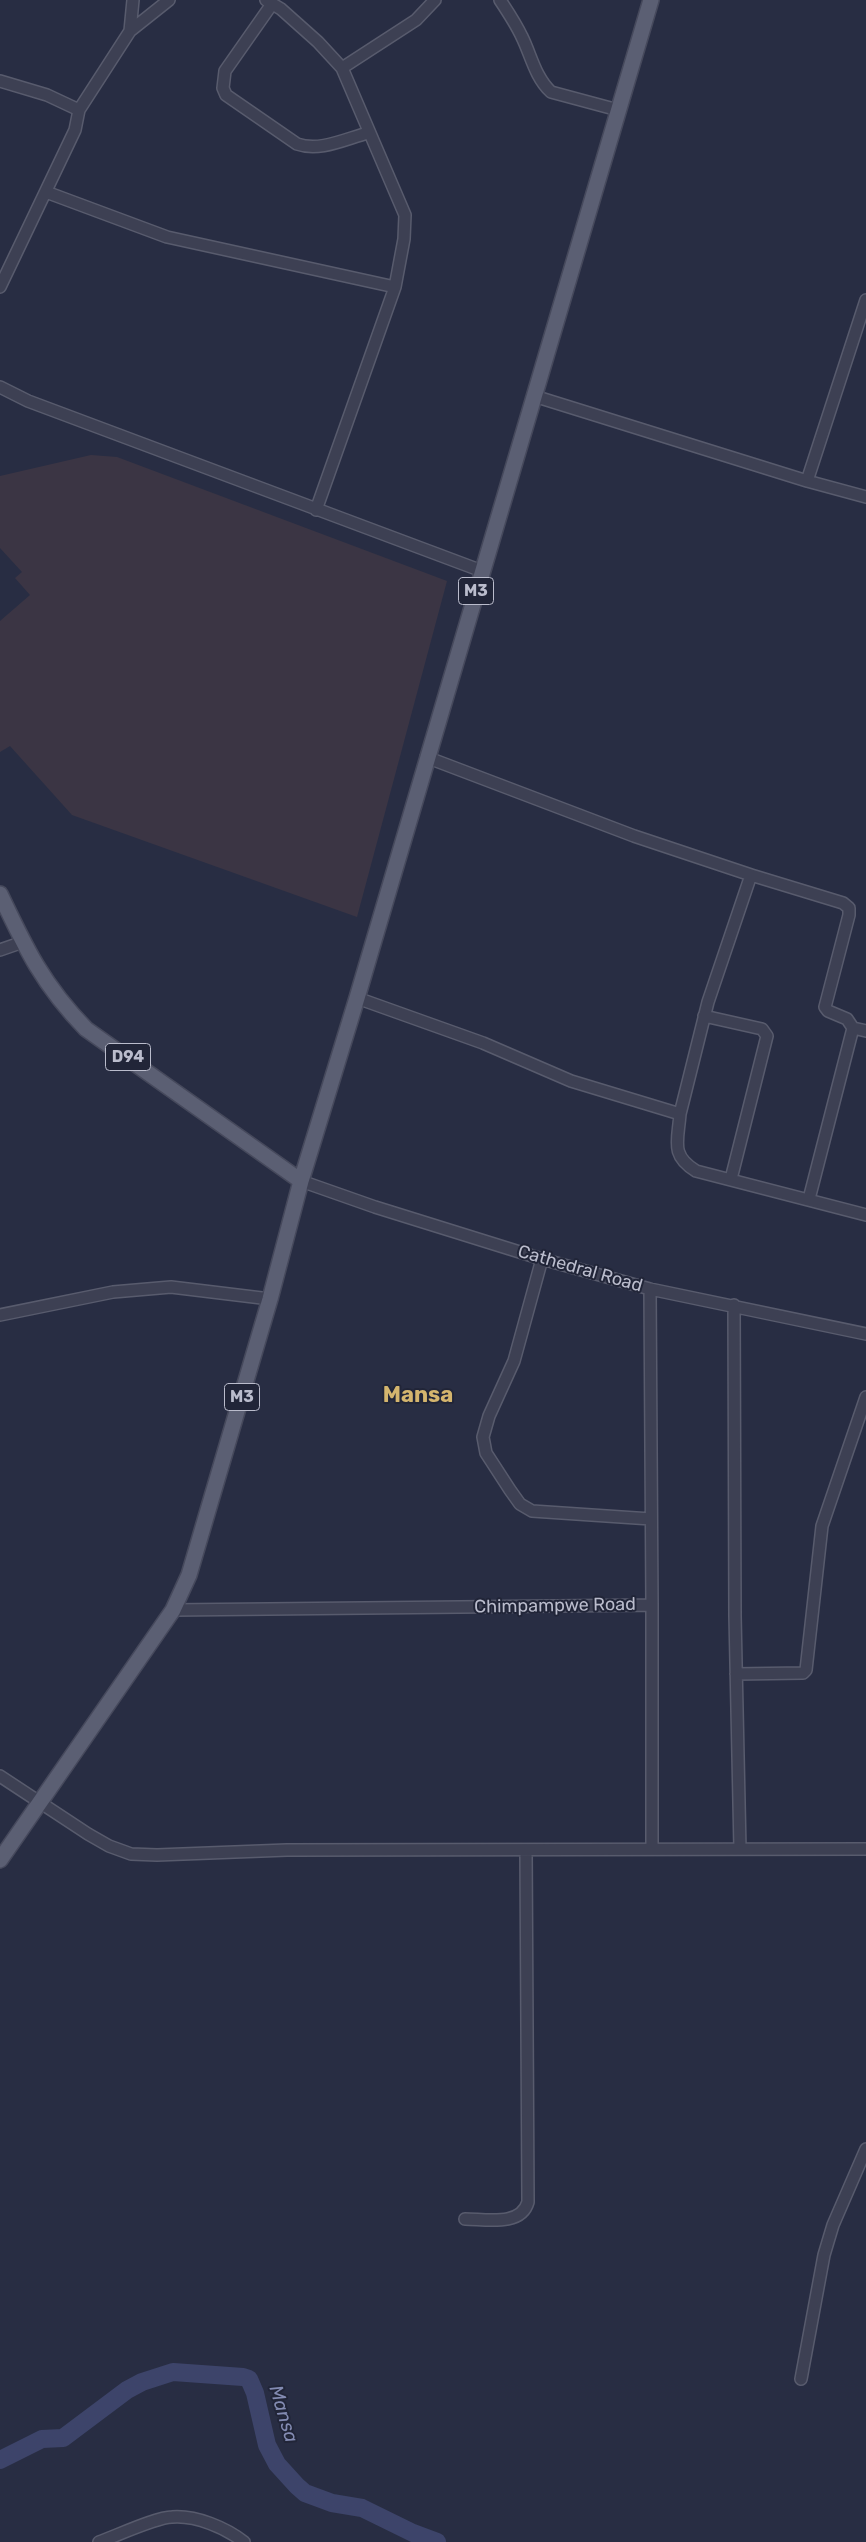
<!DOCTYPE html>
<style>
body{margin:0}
canvas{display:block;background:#282d43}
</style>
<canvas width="866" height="2542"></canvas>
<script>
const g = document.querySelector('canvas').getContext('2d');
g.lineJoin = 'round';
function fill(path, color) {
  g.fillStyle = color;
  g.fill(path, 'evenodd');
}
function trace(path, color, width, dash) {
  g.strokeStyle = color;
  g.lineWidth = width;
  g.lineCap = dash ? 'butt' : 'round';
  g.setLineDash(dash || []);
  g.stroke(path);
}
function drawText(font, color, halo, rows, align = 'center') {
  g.font = font + ' Rubik,sans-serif';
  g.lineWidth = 4;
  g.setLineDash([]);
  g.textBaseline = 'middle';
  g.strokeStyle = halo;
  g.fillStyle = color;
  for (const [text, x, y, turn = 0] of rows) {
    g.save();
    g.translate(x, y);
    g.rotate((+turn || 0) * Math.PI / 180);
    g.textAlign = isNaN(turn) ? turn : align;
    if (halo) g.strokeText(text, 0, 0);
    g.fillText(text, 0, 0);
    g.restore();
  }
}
const medical = new Path2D(`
 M 91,455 L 117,457 L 447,581 L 357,917 L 72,815 L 10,746 L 0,752 L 0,621 L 30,595 L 15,578 L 22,572 L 0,548 L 0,476 Z`);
const river = new Path2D(`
 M 0,2460 L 42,2439 L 63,2438 L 127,2390 L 142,2382 L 173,2372 L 243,2377 L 249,2379 L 255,2393 L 267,2445 L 277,2464 L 297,2486 L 305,2493 L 332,2503 L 362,2508 L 413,2533 L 437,2542`);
const minor = new Path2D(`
 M 266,0 L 281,9 L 318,42 L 342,68 L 405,215 L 404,239 L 395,287
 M 500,0 C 508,12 516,24 522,37 C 531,55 535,77 551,92 L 618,110
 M 272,4 L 225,71 L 223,88 L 226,95 L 297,144 C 320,152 345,139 368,133
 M 130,31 L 133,0
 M 342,68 L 416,20 L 435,0
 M 0,81 L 47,95 L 79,110 L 75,130 L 0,287
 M 79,110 L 130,31 L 169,0
 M 46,192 L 167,237 L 395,287 L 316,510
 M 0,387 L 28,401 L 482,571
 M 534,396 L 807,481 L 866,497
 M 807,481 L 866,300
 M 426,757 L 634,836 L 751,875 L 708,1002 L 680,1114
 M 751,875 L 843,903 L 849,908 L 849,915 L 825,1007 L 828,1011 L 847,1019 L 853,1028 L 866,1031
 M 0,950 L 23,942
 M 357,998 L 483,1043 L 571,1081 L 680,1114 C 678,1141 670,1155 696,1171 L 866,1215
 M 704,1016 L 762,1029 L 767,1036 L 731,1179
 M 301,1181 L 375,1207 L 542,1259 L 650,1289 L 866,1334
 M 809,1199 L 853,1028
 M 542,1259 L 514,1361 L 489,1416 L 483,1437 L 486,1453 L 510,1490 L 520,1504 L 532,1511 L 651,1519
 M 734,1305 L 735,1616 L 740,1849
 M 0,1315 L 113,1292 L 171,1287 L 270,1299
 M 173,1610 L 652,1605 L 650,1289
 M 736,1674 L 803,1673 L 806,1670 L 822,1526 L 866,1397
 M 0,1776 L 88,1834 L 109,1846 L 131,1854 L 157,1855 L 287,1850 L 866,1849
 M 652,1849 L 652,1605
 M 465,2219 C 485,2219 521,2227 528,2202 L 526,1850
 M 801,2379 L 824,2255 L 833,2225 L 866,2149
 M 99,2542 C 116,2536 157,2517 172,2517 C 196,2515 226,2528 244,2542`);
const primary = new Path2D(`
 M 0,894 C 26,949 43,985 86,1029 L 301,1181
 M 0,1860 L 173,1610 L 189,1575 L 270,1299 L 301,1181 L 357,998 L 651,0`);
const shields = [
 [476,591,35],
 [128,1057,45],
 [242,1397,35]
];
const shieldNames = [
 ["M3",476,591],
 ["D94",128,1057],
 ["M3",242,1397]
];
const streetNames = [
 ["Cathedral Road",580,1269,16],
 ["Chimpampwe Road",555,1606,-1]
];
const waterNames = [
 ["Mansa",283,2414,73]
];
const districtNames = [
 ["Mansa",418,1396]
];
fill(medical, '#3b3544');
trace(river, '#3d446a', 18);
trace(minor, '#585b6d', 14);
trace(primary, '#46495c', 18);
trace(minor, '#3d4053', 11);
trace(primary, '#5b5f73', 15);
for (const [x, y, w] of shields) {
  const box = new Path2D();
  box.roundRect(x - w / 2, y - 13.5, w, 27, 4);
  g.fillStyle = '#212538';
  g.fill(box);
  trace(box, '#babccc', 1);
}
drawText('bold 16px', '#babccc', null, shieldNames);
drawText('18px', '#babccc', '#212538', streetNames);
drawText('italic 19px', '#838bb2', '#212538', waterNames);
drawText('bold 22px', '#d4b56e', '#212538', districtNames);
</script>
